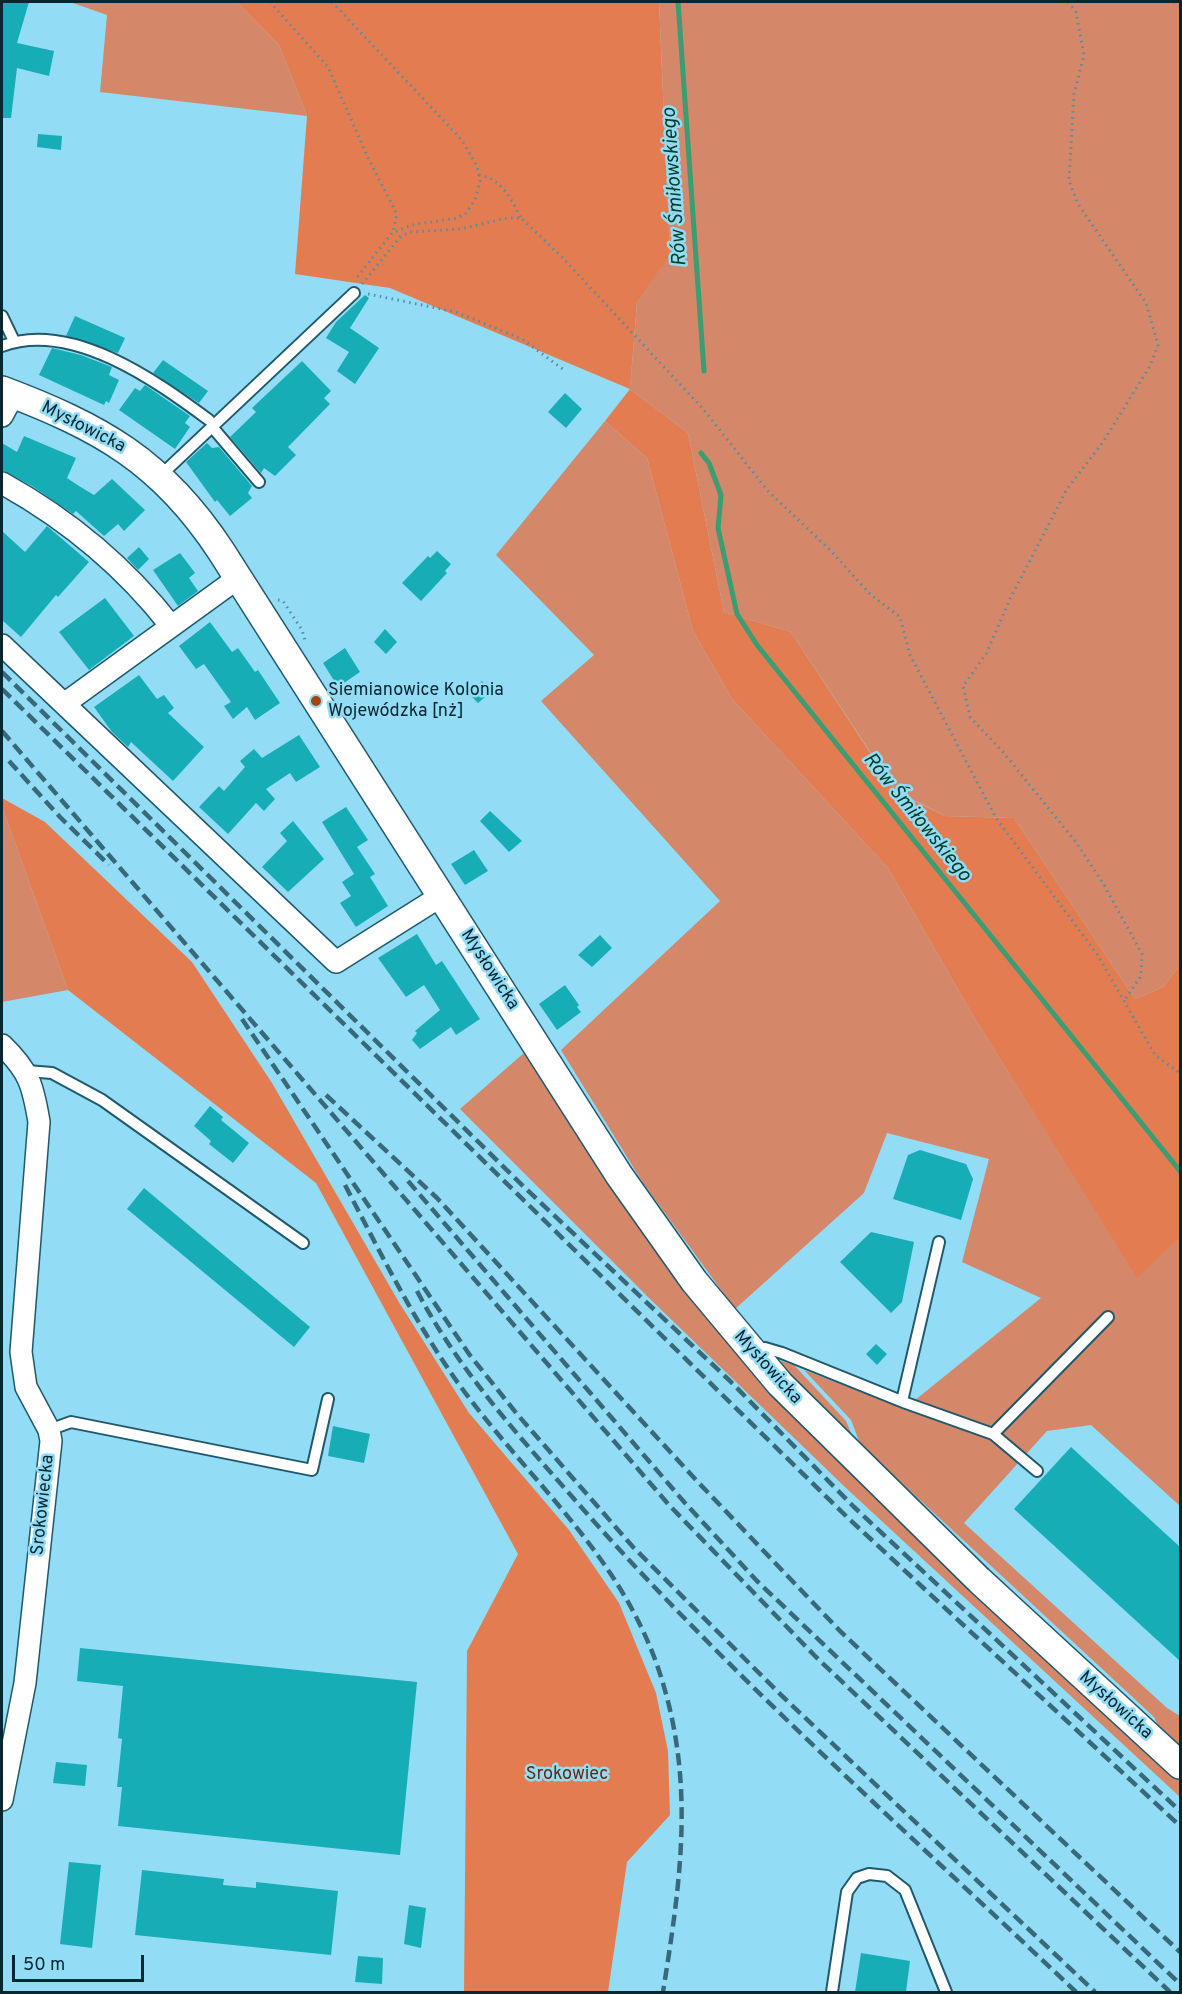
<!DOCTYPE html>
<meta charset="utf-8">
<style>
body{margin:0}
#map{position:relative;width:1182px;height:1994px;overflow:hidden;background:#92dcf6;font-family:Overpass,sans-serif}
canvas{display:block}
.frame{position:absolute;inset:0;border:3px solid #062730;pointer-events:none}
.scale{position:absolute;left:12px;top:1955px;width:132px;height:27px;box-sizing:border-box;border:3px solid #062730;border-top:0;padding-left:8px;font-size:18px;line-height:21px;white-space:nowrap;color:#062730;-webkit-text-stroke:4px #92dcf6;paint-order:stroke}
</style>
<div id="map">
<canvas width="1182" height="1994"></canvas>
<div class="frame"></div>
<div class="scale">50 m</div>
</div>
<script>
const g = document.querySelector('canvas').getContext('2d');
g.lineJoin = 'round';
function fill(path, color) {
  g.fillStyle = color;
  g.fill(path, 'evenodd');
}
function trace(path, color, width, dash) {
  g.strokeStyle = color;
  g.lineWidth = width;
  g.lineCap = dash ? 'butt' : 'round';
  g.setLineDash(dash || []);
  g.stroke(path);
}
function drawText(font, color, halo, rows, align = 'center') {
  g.font = font + ' Overpass,sans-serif';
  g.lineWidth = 5;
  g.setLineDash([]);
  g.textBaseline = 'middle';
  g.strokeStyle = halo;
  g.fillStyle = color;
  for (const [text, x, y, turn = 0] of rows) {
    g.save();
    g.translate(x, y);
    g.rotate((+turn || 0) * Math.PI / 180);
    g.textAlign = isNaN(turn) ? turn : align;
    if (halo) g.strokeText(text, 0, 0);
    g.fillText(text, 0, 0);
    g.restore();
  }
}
const green = new Path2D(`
 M 70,2 L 237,2 L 279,45 L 307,116 L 100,92 L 107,15 Z
 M 659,2 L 1180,2 L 1180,965 L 1163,987 L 1135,999 L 1014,818 L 945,816 L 896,791 L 791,632 L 724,612 L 688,433 L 630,389 L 637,303 L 670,254 Z
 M 605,421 L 647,458 L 693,631 L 732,699 L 888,868 L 975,1019 L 1137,1277 L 1180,1238 L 1180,1506 L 1091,1425 L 1047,1431 L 964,1523 L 1167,1708 L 1180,1716 L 1180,1753 L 1164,1738 L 1154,1717 L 866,1450 L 859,1441 L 851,1420 L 804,1370 L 887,1402 L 914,1401 L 1041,1298 L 962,1262 L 989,1159 L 887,1133 L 864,1193 L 735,1309 L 643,1183 L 561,1050 L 720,901 L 541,701 L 594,655 L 496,555 Z
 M 2,807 L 68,990 L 2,1002 Z
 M 525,1052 L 642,1225 L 1180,1777 L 1180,1797 L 846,1488 L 649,1298 L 460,1109 Z
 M 781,1361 L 794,1365 L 846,1421 L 857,1447 L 892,1481 L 907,1492 L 1148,1717 L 1155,1730 C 1026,1614 900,1495 779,1370 L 777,1365 Z`);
const forest = new Path2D(`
 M 237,2 L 659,2 L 670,255 L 637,303 L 630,389 L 688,433 L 724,612 L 791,632 L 896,792 L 945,816 L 1014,818 L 1135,999 L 1163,987 L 1180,965 L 1180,1238 L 1137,1278 L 975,1019 L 888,868 L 732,699 L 693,631 L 647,458 L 605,421 L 630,389 L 390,288 L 295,274 L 307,116 L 279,45 Z
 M 2,798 L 45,822 L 192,962 L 272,1083 L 400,1304 L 469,1413 L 569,1530 L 619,1603 L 656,1693 L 668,1751 L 670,1815 L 627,1862 L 608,1992 L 464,1992 L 467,1651 L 518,1554 L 316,1183 L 68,990 L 2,807 Z`);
const stream = new Path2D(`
 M 678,2 L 704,371
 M 701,453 L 709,463 L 721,495 L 718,528 L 737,614 L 757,645 L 1180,1171`);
const building = new Path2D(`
 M 2,2 L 29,2 L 17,43 L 54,51 L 49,76 L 17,68 L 11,118 L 2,118 Z
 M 38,134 L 62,136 L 61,150 L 37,147 Z
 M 365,295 L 369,298 L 350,328 L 379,348 L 355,384 L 337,371 L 349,352 L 326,338 L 336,322 Z
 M 75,316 L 125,338 L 118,353 L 66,336 Z
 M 52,348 L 81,355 L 112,367 L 109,375 L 119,380 L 109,403 L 106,401 L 104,405 L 39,375 Z
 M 163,360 L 208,391 L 199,403 L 153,373 Z
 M 302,361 L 331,391 L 324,398 L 330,404 L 288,447 L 296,455 L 275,476 L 264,468 L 261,473 L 230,437 L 256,412 L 252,408 Z
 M 145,385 L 190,416 L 185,423 L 190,427 L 175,449 L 119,410 L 135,388 L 140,391 Z
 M 565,393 L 582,409 L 566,428 L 548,412 Z
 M 24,436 L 76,458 L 67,478 L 79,486 L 94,495 L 112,479 L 145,510 L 124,531 L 118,524 L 104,536 L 76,511 L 73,514 L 32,486 L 2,470 L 2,443 L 17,452 Z
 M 207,443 L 212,448 L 219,447 L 252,486 L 248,493 L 252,498 L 230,516 L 217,500 L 215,502 L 186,462 Z
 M 47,526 L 89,562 L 58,597 L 56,595 L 21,637 L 2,620 L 2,531 L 25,552 Z
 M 139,547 L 149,559 L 138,570 L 127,558 Z
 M 437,551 L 451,564 L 445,571 L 447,573 L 421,601 L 402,583 L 428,556 L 430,558 Z
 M 180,553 L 195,573 L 189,578 L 198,591 L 178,606 L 153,570 Z
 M 105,598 L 134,636 L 89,670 L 59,632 Z
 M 210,622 L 232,652 L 238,648 L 255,672 L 258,670 L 280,703 L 255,720 L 247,707 L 233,719 L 224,706 L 231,702 L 204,664 L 196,669 L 179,646 Z
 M 385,629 L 397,642 L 386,654 L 374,642 Z
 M 345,648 L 360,672 L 338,687 L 323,663 Z
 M 139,675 L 157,699 L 164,695 L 174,708 L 168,713 L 204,747 L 173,781 L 131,742 L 128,747 L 112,732 L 94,707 Z
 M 482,681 L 491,692 L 478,703 L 469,694 Z
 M 299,735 L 320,767 L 296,782 L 290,773 L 266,789 L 275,799 L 264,811 L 256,803 L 228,834 L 199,807 L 219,786 L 224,791 L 245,767 L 240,761 L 254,749 L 262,758 Z
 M 346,807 L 368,840 L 357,847 L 375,874 L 370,877 L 388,906 L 356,927 L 340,903 L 351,896 L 342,882 L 354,874 L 322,822 Z
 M 490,811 L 522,841 L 509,852 L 480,821 Z
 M 293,821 L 324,859 L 288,892 L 262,867 L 287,841 L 280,833 Z
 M 474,850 L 488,871 L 465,885 L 451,864 Z
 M 417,934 L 436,965 L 442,961 L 480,1019 L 456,1035 L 451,1027 L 420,1049 L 412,1040 L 417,1033 L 415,1031 L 440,1010 L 424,985 L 406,997 L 378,958 Z
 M 600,935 L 612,948 L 592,967 L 578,955 Z
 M 565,985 L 579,1005 L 577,1007 L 581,1012 L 557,1030 L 539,1004 Z
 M 210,1106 L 223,1117 L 221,1120 L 249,1143 L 233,1163 L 209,1144 L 211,1141 L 194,1126 Z
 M 920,1150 L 966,1164 L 973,1179 L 961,1220 L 893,1199 L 908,1155 Z
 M 144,1188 L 310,1327 L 294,1347 L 127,1209 Z
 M 871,1232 L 914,1242 L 902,1302 L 891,1313 L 840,1262 Z
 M 876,1344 L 887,1354 L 877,1365 L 866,1354 Z
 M 333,1426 L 370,1434 L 364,1463 L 328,1456 Z
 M 1071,1447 L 1180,1547 L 1180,1661 L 1014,1509 Z
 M 80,1648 L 417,1682 L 400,1855 L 118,1826 L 122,1787 L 117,1787 L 122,1739 L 118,1738 L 123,1686 L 77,1681 Z
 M 56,1762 L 87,1765 L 85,1786 L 53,1783 Z
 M 69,1862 L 101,1865 L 92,1948 L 60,1944 Z
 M 142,1870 L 224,1879 L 223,1885 L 256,1888 L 256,1882 L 338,1891 L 331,1955 L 135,1935 Z
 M 409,1905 L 426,1908 L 421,1948 L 404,1944 Z
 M 861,1953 L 910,1961 L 906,1992 L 855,1992 Z
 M 358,1956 L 383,1958 L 382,1984 L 355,1982 Z`);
const path = new Path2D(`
 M 270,2 L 328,67 L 369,160 L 397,214 L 393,232
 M 332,2 L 461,139 L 477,166 L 480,181 L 475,200 L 466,213 L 457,218 L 412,225 L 392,233 L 355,280
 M 1068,2 L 1076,12 L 1084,55 L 1074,94 L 1069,181 L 1078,204 L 1146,303 L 1158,345 L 1150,366 L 1103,442 L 1067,489 L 1010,599 L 986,654 L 963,686 L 970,717 L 1003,752 L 1075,841 L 1103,883 L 1142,954 L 1141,976 L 1124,1001
 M 1173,2 L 1180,3
 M 479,175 C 502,179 511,199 521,218
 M 362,284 L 401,236 L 411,232 L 460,229 L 507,218 L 521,218 L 560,255 L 704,410 L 768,491 L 830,550 L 870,594 L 900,617 L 910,655 L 996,818 L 1097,954 L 1155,1055 L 1180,1073
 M 368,294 L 456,312 L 522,339 L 564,370
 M 278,600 L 283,601 L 302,630 L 305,640`);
const service = new Path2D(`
 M 2,316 L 14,341
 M 2,346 C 71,320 155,380 209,420
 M 213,428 L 259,482
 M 160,476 L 354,293
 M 27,1071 L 52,1073 L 102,1100 L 303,1243
 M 755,1351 L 765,1348 L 782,1353 L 906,1403 L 993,1434 L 1037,1471
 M 902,1401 L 939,1242
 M 49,1430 L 71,1422 L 312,1470 L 328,1399
 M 993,1434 L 1108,1317
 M 832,1992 L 847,1892 L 857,1878 L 869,1874 L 887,1876 L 905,1890 L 946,1992`);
const minor = new Path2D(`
 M 2,416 L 14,394
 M 2,483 C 67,519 125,567 171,626
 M 2,645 L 336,962 L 441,896
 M 64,704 L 238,578
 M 2,1045 C 29,1071 33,1085 39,1122 L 21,1352 L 26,1387 L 49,1430 L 51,1441 L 25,1683 L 2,1800`);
const tertiary = new Path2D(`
 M 2,390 C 100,427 162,461 221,551 L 619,1175 L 694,1281 L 780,1384 L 979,1580 L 1180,1765`);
const rail = new Path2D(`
 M 2,672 L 524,1187 L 729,1380 L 854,1507 L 1180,1811
 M 2,689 L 847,1517 L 1180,1826
 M 2,731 L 669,1505 L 816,1657 L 1170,1992
 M 9,761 L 60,817 L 109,865
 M 242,1019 L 469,1354 L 517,1414 L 633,1547 L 781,1695 L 1095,1992
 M 326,1095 L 437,1198 L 697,1481 L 840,1631 L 1180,1952
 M 408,1181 L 685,1503 L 757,1581 L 1180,1984
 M 345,1185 C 380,1252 414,1321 458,1383 C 534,1488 631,1562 666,1694 C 694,1796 679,1891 663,1992
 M 417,1291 C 458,1369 517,1434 575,1500 C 729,1676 907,1831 1076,1992`);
const markers = [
 [316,701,6,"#a84313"]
];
const streetNames = [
 ["Mysłowicka",83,428,27],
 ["Mysłowicka",489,970,57],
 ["Mysłowicka",767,1368,48],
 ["Srokowiecka",44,1505,-84],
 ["Mysłowicka",1115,1706,42]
];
const poiNames = [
 ["Siemianowice Kolonia",328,691],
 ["Wojewódzka [nż]",328,712]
];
const parkNames = [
 ["Srokowiec",567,1775]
];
const waterNames = [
 ["Rów Śmiłowskiego",676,187,-94],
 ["Rów Śmiłowskiego",916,818,51]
];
fill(green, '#d58769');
fill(forest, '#e47c52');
trace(stream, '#3a9d73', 5);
fill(building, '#17adb7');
trace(service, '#1f596b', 14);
trace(minor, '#1f596b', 24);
trace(tertiary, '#1f596b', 30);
trace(path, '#568ea1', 3, [1.5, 4.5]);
trace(service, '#fff', 10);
trace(minor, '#fff', 21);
trace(tertiary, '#fff', 27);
trace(rail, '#396978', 4.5, [12, 6]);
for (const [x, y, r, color] of markers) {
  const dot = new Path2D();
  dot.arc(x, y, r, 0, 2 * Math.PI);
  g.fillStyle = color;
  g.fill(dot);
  trace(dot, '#92dcf6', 2);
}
drawText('18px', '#062730', '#92dcf6', streetNames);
drawText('18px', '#062730', '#92dcf6', poiNames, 'left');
drawText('18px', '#6a2808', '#92dcf6', parkNames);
drawText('italic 20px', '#043f29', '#92dcf6', waterNames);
</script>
